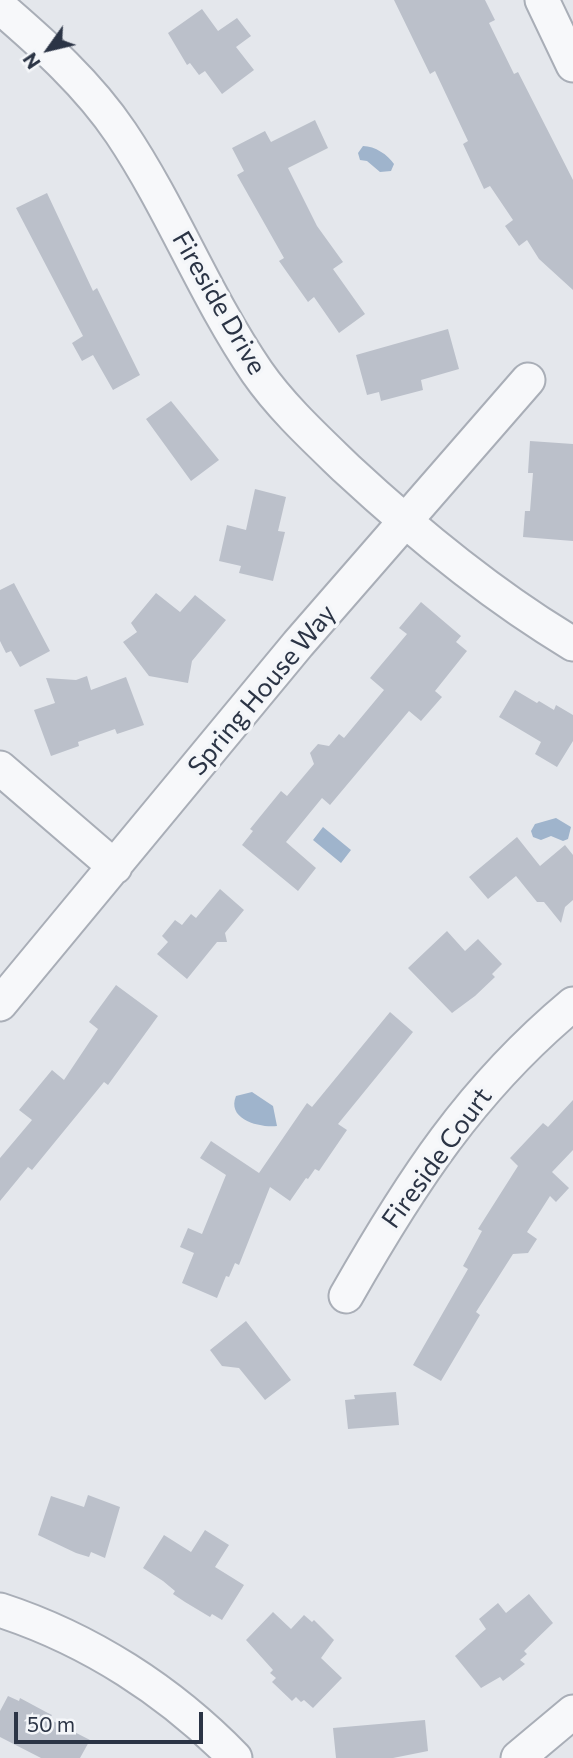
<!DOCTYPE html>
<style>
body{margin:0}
#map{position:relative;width:573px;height:1758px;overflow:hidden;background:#e4e7ec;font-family:Commissioner,sans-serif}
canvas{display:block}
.north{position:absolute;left:14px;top:14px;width:70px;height:70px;-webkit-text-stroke:5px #f4f6f9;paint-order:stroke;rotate:236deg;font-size:19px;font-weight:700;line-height:28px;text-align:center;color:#2b3445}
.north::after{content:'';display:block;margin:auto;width:24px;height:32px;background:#2b3445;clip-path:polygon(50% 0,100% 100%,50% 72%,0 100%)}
.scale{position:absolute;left:14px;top:1712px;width:189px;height:32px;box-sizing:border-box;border:4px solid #2b3445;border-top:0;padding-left:9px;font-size:21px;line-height:24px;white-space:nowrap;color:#2b3445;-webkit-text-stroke:5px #f4f6f9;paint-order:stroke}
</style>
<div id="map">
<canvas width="573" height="1758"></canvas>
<div class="north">N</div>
<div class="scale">50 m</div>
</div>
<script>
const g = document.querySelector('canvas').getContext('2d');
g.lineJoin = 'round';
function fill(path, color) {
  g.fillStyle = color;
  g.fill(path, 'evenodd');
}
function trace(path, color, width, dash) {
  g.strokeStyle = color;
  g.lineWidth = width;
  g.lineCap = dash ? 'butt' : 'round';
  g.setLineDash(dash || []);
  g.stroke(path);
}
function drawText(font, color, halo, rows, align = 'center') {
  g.font = font + ' Commissioner,sans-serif';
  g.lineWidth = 7;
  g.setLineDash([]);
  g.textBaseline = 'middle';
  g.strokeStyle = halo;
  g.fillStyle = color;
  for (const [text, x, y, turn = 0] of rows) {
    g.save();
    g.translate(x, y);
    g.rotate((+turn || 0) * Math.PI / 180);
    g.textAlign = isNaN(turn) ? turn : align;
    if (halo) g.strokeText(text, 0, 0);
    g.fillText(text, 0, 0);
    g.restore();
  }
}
const water = new Path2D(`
 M 363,146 C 375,146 388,155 394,164 L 391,171 L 380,172 L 367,161 L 360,160 L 358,153 Z
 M 556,818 L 571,827 L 568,839 L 563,841 L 551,836 L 541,840 L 533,837 L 531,831 L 535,824 Z
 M 323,827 L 351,850 L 341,863 L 313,840 Z
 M 252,1092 L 273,1106 L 277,1126 C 261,1128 226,1120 236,1096 Z`);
const building = new Path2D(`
 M 394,0 L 485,0 L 495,20 L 489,23 L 514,74 L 518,72 L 573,180 L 573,290 L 539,259 L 527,240 L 519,246 L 505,226 L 513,220 L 490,186 L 484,189 L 463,144 L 468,141 L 435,71 L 430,74 Z
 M 202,9 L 218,31 L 237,18 L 251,36 L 236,47 L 254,70 L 222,94 L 205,71 L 199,75 L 190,63 L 187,65 L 168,33 Z
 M 315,120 L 328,148 L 288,168 L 317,226 L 343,262 L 333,269 L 365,314 L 339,333 L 314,297 L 308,302 L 279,261 L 284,258 L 237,175 L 244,171 L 232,148 L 265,131 L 271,142 Z
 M 47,193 L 93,291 L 97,288 L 140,375 L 113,390 L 93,355 L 82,361 L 72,343 L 83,336 L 16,208 Z
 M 448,329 L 459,369 L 421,380 L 423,390 L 381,401 L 379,392 L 367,395 L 356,355 Z
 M 171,401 L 219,460 L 191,481 L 146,419 Z
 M 530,441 L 573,444 L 573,541 L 523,537 L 525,511 L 530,511 L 533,473 L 528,473 Z
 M 255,489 L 286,497 L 278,531 L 285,532 L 273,581 L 239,573 L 241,566 L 219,561 L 227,525 L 246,530 Z
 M 14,583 L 50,651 L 20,667 L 11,651 L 6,653 L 0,641 L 0,590 Z
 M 156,593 L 180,612 L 195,595 L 226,620 L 192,661 L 188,683 L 149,676 L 123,642 L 137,632 L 131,623 Z
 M 421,602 L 461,636 L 456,642 L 467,651 L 435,691 L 442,697 L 421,721 L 409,711 L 330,805 L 322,798 L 286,842 L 316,868 L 298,891 L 242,845 L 253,831 L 250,829 L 281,791 L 287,796 L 314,764 L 310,753 L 318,744 L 329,746 L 339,734 L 344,738 L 384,690 L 370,678 L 407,634 L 399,628 Z
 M 87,676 L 91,690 L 126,677 L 144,725 L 117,734 L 115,729 L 78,742 L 79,746 L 51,756 L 34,710 L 55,703 L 46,678 L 76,680 Z
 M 515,690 L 537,703 L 539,701 L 554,710 L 556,705 L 573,715 L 573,741 L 557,767 L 535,754 L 541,742 L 499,717 Z
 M 517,837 L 540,866 L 565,845 L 573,855 L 573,900 L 565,907 L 561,923 L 544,902 L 537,902 L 516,876 L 488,899 L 469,877 Z
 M 220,889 L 244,910 L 225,933 L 227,942 L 217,942 L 187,979 L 157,954 L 168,942 L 162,936 L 175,920 L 182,925 L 191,914 L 196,918 Z
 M 447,931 L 465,951 L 478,939 L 502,964 L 492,974 L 495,977 L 475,996 L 452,1013 L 408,968 Z
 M 116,985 L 158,1016 L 108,1085 L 104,1082 L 32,1170 L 28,1167 L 0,1201 L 0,1158 L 32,1120 L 19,1110 L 52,1070 L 64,1080 L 98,1029 L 89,1022 Z
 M 390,1012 L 413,1032 L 338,1124 L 347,1130 L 319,1171 L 315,1169 L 308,1179 L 306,1178 L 290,1201 L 270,1187 L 239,1265 L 235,1263 L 229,1277 L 226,1276 L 217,1298 L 182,1283 L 194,1253 L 180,1247 L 188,1228 L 202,1234 L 226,1175 L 200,1158 L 211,1141 L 259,1173 L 307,1103 L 312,1107 Z
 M 573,1100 L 573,1150 L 552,1172 L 569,1188 L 556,1202 L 550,1196 L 527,1232 L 537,1239 L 528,1253 L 513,1254 L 476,1312 L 480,1315 L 441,1381 L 413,1365 L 468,1269 L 463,1266 L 482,1231 L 478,1229 L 518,1166 L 510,1158 L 543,1123 L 548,1127 Z
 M 246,1321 L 291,1380 L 265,1400 L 239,1368 L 222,1366 L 210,1350 Z
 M 396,1392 L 399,1425 L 348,1429 L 345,1400 L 355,1399 L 354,1395 Z
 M 88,1495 L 120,1507 L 105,1558 L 91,1552 L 89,1557 L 76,1553 L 38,1535 L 51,1496 L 84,1507 Z
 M 205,1530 L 229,1545 L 215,1567 L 244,1585 L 222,1620 L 212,1614 L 210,1617 L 185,1602 L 173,1594 L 175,1591 L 163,1581 L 143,1568 L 164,1535 L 191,1552 Z
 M 529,1594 L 553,1623 L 524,1651 L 527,1654 L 520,1660 L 525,1664 L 503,1681 L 500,1677 L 481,1688 L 455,1656 L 486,1629 L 479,1619 L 498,1603 L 506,1613 Z
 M 273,1612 L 291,1629 L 304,1615 L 312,1622 L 314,1620 L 334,1640 L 321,1658 L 342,1678 L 313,1708 L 304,1700 L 301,1702 L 296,1697 L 292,1701 L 272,1682 L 276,1678 L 270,1673 L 273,1670 L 246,1640 Z
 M 8,1696 L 19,1701 L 20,1698 L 46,1712 L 52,1715 L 49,1719 L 90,1740 L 80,1758 L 41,1758 L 0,1737 L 0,1711 Z
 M 425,1720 L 428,1751 L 393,1758 L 336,1758 L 333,1728 Z`);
const minor = new Path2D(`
 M 542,0 L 573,65
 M 0,7 C 44,45 88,84 121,133 C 172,209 205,296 257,372 C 282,408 316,439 347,469 C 416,533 491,595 573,644
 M 0,768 L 115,867
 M 0,1004 L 298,644 L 528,380
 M 346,1296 C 411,1182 471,1089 573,1004
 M 0,1610 C 89,1639 170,1691 235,1758
 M 518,1758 L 573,1712`);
const streetNames = [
 ["Fireside Drive",219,303,60],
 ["Spring House Way",262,690,-50],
 ["Fireside Court",437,1158,-54]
];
fill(water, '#9fb4cc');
fill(building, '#bbc0ca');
trace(minor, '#a9aeb7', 37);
trace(minor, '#f7f8fa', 33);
drawText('26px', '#2b3445', '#f4f6f9', streetNames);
</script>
